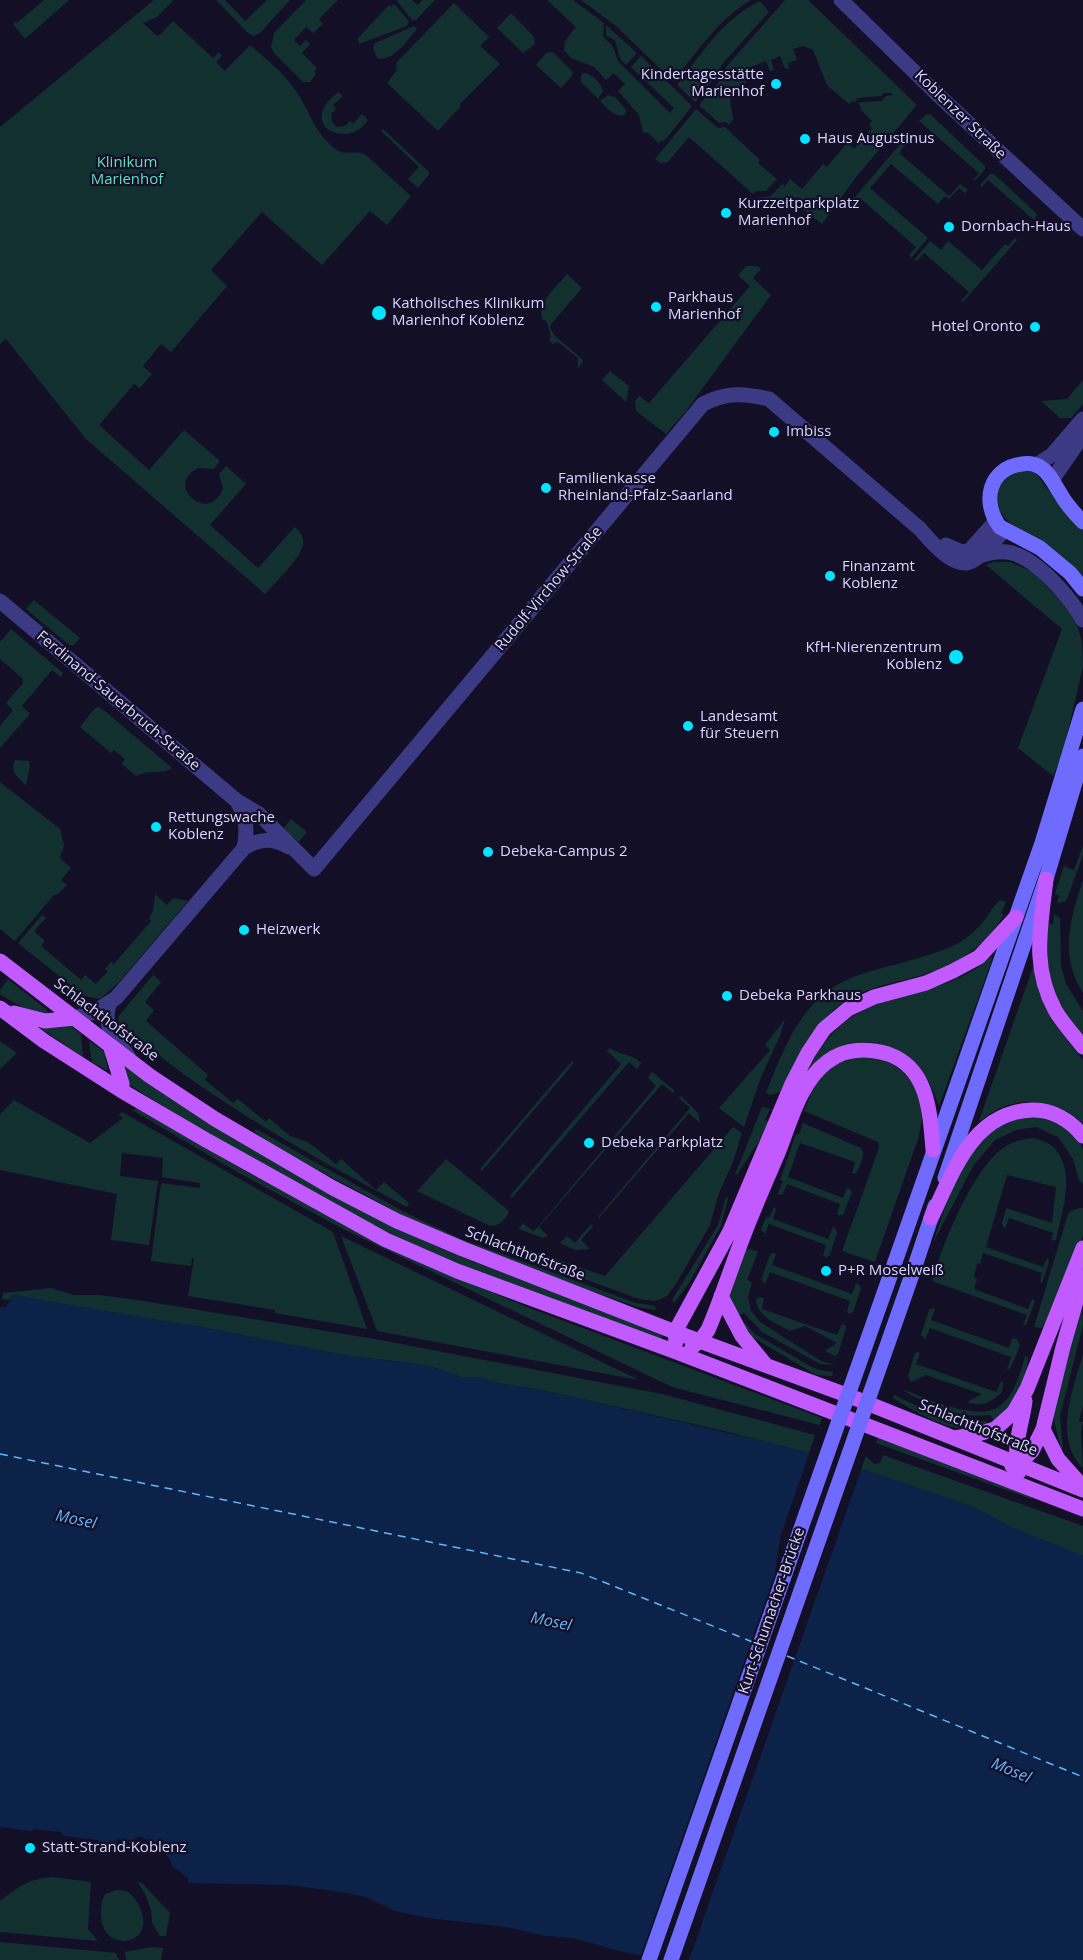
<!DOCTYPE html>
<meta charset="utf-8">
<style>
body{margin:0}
canvas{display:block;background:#130f26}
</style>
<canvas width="1083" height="1960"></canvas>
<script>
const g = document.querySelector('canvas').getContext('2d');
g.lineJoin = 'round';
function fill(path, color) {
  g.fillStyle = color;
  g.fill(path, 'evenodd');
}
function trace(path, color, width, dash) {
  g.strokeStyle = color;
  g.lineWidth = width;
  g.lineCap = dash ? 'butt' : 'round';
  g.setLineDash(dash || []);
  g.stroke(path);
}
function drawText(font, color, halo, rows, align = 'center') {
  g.font = font + ' "Open Sans",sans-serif';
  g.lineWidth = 4.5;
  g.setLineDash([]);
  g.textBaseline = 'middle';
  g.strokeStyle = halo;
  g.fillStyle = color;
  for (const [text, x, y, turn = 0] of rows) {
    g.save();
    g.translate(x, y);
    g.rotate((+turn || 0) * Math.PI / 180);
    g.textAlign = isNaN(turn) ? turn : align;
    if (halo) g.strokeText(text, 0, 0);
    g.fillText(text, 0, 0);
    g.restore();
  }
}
const green = new Path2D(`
 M 44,0 L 69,0 L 25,39 L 13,24 L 15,22 L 17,23 Z
 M 154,0 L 174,0 L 157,17 L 143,23 L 156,35 L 160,35 L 173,21 L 213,58 L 219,52 L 222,56 L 216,62 L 225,71 L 250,45 C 266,59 284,73 296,91 C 310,111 316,138 339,151 C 347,155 357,150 366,155 L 411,196 L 387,225 L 370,211 L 322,265 L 262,212 L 211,270 L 227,286 L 171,352 L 161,344 L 143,366 L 152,374 L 140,388 L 134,384 L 99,425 L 149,470 L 184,430 L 220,461 L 214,469 L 198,468 C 163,485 210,526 223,488 L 219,474 L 226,466 L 246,484 L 210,525 L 258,568 L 295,527 C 300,532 304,537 303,544 C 302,557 274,584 265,594 L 86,439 L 6,339 L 0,344 L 0,127 Z
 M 216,0 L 225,0 L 245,21 L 267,0 L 290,0 L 260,33 L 253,36 L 247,32 Z
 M 306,0 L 338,0 L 319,19 L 323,24 L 313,33 L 306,27 L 294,40 L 300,46 L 306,40 L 310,44 L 302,53 L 317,68 L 314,71 L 316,74 L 310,82 L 303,82 L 274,53 L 271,47 L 274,33 Z
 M 398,0 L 412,0 L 418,5 L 422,0 L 435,0 L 416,20 L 412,20 L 397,1 Z
 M 547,0 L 573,0 L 604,23 L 603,36 L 613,47 L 618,61 L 670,113 L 674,108 L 631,67 L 641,56 L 692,106 L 666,139 L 658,143 L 650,134 L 643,132 L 639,115 L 618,91 L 625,84 L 614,73 L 606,80 L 594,67 L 571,58 L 564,50 L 565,41 L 576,27 Z
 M 581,0 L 751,0 C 718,19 697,53 673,81 L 616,26 Z
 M 785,0 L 808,0 L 917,105 L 856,177 L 822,224 L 792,201 L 789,204 L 783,198 L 772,210 L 757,198 L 771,196 L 782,184 L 785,186 L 790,179 L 802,189 L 823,164 L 827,167 L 847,143 L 854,149 L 872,128 L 869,125 L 872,121 L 860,109 L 861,107 L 858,104 L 861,102 L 882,101 L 886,96 L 893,95 L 891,93 L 884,93 L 881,96 L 858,98 L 855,102 L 853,101 L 849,104 L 827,85 L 813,50 L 803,46 L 793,49 L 797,60 L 788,63 L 789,68 L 785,69 L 780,56 L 771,60 L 774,70 L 770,71 L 766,61 L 748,68 L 751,78 L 746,80 L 746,83 L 740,86 L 730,100 L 733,119 L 729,125 L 726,122 L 719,123 L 699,105 L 718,83 L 727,66 Z
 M 760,1 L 769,12 L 723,63 L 713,80 L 695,102 L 677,85 C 702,53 723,19 760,1 Z
 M 454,3 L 489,37 L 480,46 L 500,64 L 460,104 L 461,106 L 438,131 L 387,83 L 397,70 L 396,63 Z
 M 394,4 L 409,21 L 407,26 L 359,44 L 358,38 L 389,5 L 391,7 Z
 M 511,13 L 534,37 L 535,44 L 523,53 L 497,28 Z
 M 606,25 L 637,53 L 626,65 L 620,59 L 615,40 L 606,36 Z
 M 414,26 L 417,29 C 407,40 393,63 377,58 L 373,48 L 375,43 Z
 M 553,52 L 573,72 L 571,77 L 561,88 L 536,65 L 546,53 Z
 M 583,73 C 591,72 601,83 603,91 L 598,99 L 581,82 L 581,76 Z
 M 338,92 L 343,96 L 333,105 L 336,109 L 331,114 L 332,122 L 337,127 L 345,126 L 350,121 L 353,124 L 362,114 L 368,120 C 364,125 360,130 354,132 C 339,138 316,130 323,110 C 325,103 333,97 338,92 Z
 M 608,95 L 615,97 L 626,110 L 625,115 C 614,118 607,108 600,101 Z
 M 696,109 L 718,128 L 725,127 L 760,160 L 758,163 L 777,179 L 766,191 L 756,191 L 753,194 L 689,137 L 668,162 L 661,163 L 655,159 Z
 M 927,114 L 931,115 L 985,166 L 985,169 L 975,181 L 974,179 L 979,173 L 919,121 Z
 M 383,129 L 430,173 L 418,188 L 408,179 L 419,167 L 381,131 Z
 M 902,142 L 906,144 L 899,153 L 949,196 L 960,184 L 968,190 L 965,193 L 959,188 L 949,199 L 945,196 L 938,204 L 891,164 L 870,188 L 928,238 L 911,258 L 909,255 L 916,247 L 860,198 L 852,207 L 849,204 Z
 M 990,174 L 994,174 L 1037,214 L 1034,220 L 988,180 L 982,187 L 980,185 Z
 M 1015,238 L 1017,240 L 963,302 L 961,301 L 969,292 L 924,253 L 917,261 L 914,260 L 930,241 L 941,250 L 948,241 L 982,270 L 1005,244 L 1008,246 Z
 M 746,266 L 757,266 L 761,269 L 753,278 L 771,295 L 686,411 L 666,434 L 636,411 L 635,401 L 639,396 L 649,403 L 750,286 L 738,275 Z
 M 567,274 L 582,288 L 551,324 L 550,328 L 555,336 L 582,359 L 583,362 L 578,368 L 578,358 L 558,342 L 553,344 L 549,340 L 551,337 L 547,322 L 542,319 C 538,300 556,288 567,274 Z
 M 610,371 L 629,386 L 626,402 L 602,380 Z
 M 1083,380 L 1083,404 L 1071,418 L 1060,418 L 1042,402 L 1041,401 L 1067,399 Z
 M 1020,471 L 1033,472 L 1038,476 L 1058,503 L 1083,530 L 1083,579 C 1073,569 1063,559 1052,549 C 1033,533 992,525 998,493 C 1000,481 1008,475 1020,471 Z
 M 993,562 L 1010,562 L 1033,572 L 1062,602 L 1076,621 L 1082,642 L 1083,666 L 1063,753 L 1053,776 L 1018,748 L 1062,629 L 986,565 Z
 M 34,600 L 80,638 L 74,645 L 69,645 L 26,609 Z
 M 11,629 L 63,673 L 61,677 L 52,670 L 22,706 L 30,714 L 0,748 L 0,726 L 13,710 L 6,703 L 23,683 L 22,678 L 0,659 L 0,642 Z
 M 99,707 L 106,712 L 172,768 C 163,775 149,769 136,776 L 122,764 L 125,759 L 114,750 L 111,753 L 80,727 L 95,708 Z
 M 15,760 L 29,761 L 30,766 L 26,785 C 18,778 9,771 15,760 Z
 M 0,782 L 60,829 L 64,845 L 60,858 L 71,868 L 61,880 L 67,885 L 58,894 L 53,896 L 15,941 L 0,929 Z
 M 291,819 L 307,832 L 299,842 L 283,829 Z
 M 1083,846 L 1083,855 L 1067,899 L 1064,902 L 1057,903 L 1059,896 L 1055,894 L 1064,866 L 1074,870 Z
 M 1083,880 L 1083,993 C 1059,955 1070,920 1083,880 Z
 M 155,894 L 167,905 L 173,898 L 188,901 L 118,983 L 100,999 L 84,996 L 18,943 L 42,915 L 46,918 L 34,931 L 45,941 L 41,946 L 81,980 L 85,975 L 96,984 L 108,971 L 105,969 L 111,962 L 114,964 L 151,921 L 149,918 L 153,911 Z
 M 1000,900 L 1006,902 L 1001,913 L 1004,915 C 979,954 951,967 908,979 C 882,985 857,991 836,1008 C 812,1028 796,1066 781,1092 L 770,1095 L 766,1093 C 786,1044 803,994 859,975 C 889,965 922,959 951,947 C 962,942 975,932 983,922 C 989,915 993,906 1000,900 Z
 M 1054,914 L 1060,918 L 1061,966 L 1066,984 L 1083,1011 L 1083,1036 C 1051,996 1043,975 1048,923 L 1053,924 Z
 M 990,957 L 992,957 L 991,963 L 939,1106 C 929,1077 914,1053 882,1045 C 874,1042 864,1041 855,1044 C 839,1049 826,1062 810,1067 C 812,1060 817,1054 822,1047 C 864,983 940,1005 990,957 Z
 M 1033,967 L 1039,993 L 1047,1011 L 1056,1026 L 1083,1060 L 1083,1124 C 1062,1103 1030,1096 1003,1107 C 994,1110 986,1118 979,1121 Z
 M 153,975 L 161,982 L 145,1002 L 154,1010 L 146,1021 L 208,1075 L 205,1080 L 233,1103 L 238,1099 L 266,1122 L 269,1118 L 290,1136 L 308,1142 L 336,1164 L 341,1159 L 376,1190 L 384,1182 L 409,1203 L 407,1207 C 337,1170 268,1132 202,1087 C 174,1068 146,1045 119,1024 L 118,1017 Z
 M 8,979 L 46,1009 L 48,1013 C 34,1014 11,1002 0,994 L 0,990 Z
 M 785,1019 L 780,1036 L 761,1077 L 744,1127 L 719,1108 L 770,1050 L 765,1045 Z
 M 40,1025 L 70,1025 L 81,1034 L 83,1057 L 40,1028 Z
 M 0,1041 L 17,1053 L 0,1069 Z
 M 89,1041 L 104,1051 L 108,1071 L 92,1062 Z
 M 610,1048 C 621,1056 631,1053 641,1063 L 637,1069 L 629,1062 L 512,1198 L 510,1196 L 621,1064 L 607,1051 Z
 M 855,1057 L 874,1057 L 890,1063 L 902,1071 L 914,1085 L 923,1112 L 919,1136 L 875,1262 L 842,1251 L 879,1148 L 878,1142 L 804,1111 L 811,1094 L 808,1092 C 824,1072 830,1065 855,1057 Z
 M 572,1061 L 574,1063 L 482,1171 L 480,1169 Z
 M 123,1065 L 376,1218 L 431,1244 L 472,1261 L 662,1333 L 663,1337 L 660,1339 L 469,1268 L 401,1239 L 325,1199 L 183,1119 L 127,1083 Z
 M 652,1072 L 675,1091 L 673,1093 L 662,1084 L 539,1227 L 548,1236 L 543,1238 L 519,1229 L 523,1223 L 533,1231 L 538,1227 L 656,1086 L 648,1078 Z
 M 681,1096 L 698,1113 L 700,1123 L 689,1113 L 599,1218 L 598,1217 L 690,1108 L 679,1098 Z
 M 14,1100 L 90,1143 L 123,1118 L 119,1115 L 122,1112 L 333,1232 L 367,1329 L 275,1313 L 275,1310 L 188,1296 L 194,1258 L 192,1258 L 191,1266 L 151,1261 L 161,1183 L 200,1188 L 200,1183 L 162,1177 L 163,1158 L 122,1153 L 120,1176 L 158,1181 L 149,1245 L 111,1240 L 117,1194 L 0,1170 L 0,1114 Z
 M 762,1107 L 770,1109 L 765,1120 L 769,1121 L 759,1141 L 737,1175 L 735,1175 Z
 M 138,1108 L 243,1170 L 421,1263 L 527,1307 L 822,1418 L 820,1425 L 672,1387 L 343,1229 L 239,1173 L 132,1110 Z
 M 1035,1117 C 1052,1119 1080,1132 1083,1151 C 1083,1162 1083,1174 1083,1184 L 1079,1180 L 1073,1159 L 1058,1137 L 1036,1127 L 1016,1130 L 995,1140 L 973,1166 L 933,1243 C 945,1208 964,1143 1000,1125 C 1011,1119 1023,1118 1035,1117 Z
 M 803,1123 L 861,1148 C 866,1156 860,1164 857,1172 L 855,1174 L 852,1173 L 855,1162 L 800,1143 L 788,1177 L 843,1198 L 847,1188 L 850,1189 L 852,1192 L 843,1215 L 837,1215 L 840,1204 L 787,1184 L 782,1195 L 778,1194 L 783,1181 L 780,1180 L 796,1134 L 799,1134 Z
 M 733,1127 L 742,1133 L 733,1162 L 719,1193 L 710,1225 L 676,1284 L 667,1296 L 661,1299 L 654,1301 L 639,1299 L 481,1241 L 481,1233 L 605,1276 Z
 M 256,1129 L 404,1212 L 461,1239 L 636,1303 L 655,1306 L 656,1310 L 637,1307 L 546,1275 L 461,1241 L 404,1216 L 270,1144 L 254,1131 Z
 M 1034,1138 C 1039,1140 1047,1142 1051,1145 C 1078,1168 1062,1211 1056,1240 L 1051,1241 L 1053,1233 L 1009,1218 L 1005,1228 L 1003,1227 L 1002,1223 L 1006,1208 L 1052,1223 L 1056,1187 L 1007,1175 L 986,1247 L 1043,1267 L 1047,1258 L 1048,1259 L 1049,1262 L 1042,1283 L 1040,1282 L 1042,1273 L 983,1253 L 980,1264 L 977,1263 L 974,1278 L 977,1279 L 974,1289 L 1028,1309 L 1032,1299 L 1035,1301 L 1026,1325 L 1023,1325 L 1027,1315 L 932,1281 C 942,1245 973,1169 1003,1148 C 1013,1141 1022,1139 1034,1138 Z
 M 446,1159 L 509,1211 C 507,1219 498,1227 490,1226 L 417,1191 Z
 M 726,1197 L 728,1198 L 721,1226 L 689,1283 L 674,1303 L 672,1300 L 718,1225 Z
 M 774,1207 L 776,1209 L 773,1219 L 828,1239 L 833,1227 L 836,1229 L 837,1233 L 830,1255 L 827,1257 L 823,1256 L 826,1245 L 769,1224 L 765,1234 L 761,1230 L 766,1217 L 769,1218 Z
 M 1080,1208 L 1083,1208 L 1083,1235 L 1077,1255 L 1046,1325 L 1041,1328 L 1034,1327 L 1068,1214 L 1071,1211 Z
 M 591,1224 L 593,1226 L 581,1240 L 590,1249 L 575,1250 L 560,1243 L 567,1236 L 575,1243 Z
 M 341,1236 L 639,1380 L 377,1331 Z
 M 751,1249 L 758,1252 L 747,1280 L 752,1282 L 748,1297 L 751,1311 L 760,1322 L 821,1361 L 836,1365 L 820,1364 L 762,1332 L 744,1313 L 735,1317 L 728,1296 L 745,1250 Z
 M 773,1253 L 776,1254 L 772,1265 L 852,1294 L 856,1283 L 860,1285 L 861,1289 L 853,1312 L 850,1314 L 847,1312 L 850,1301 L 770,1272 L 765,1284 L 761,1280 L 770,1255 Z
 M 51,1288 L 74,1295 L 99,1295 L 144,1301 L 375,1339 L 662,1394 L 815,1435 L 809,1453 L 724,1431 L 542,1390 L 496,1383 L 479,1377 L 461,1377 L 436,1368 L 412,1363 L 348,1356 L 201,1327 L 70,1306 L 20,1296 L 13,1295 L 9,1300 L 2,1299 L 3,1293 Z
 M 759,1297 L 764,1298 L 762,1309 L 837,1335 L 842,1324 L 845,1325 L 846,1328 L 838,1354 L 835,1356 L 825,1351 L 837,1343 L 805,1326 L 790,1331 C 776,1323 757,1317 756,1299 Z
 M 932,1308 L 935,1309 L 931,1320 L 1009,1348 L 1012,1338 L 1017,1339 L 1020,1346 L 1010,1369 L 1007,1369 L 1011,1357 L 930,1328 L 925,1339 L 921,1335 L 929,1310 Z
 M 1082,1309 L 1083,1325 L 1060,1416 L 1063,1448 L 1061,1450 L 1053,1416 L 1068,1342 Z
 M 745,1323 L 755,1334 L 810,1366 L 819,1370 L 833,1372 L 832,1376 L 816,1375 L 749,1335 L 740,1326 Z
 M 918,1352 L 920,1353 L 916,1364 L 996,1392 L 1001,1382 L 1003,1382 L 1002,1392 C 991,1403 982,1407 967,1402 L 982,1394 L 926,1375 L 911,1382 L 908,1376 L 915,1353 Z
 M 1083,1354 L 1083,1405 L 1079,1421 L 1083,1422 L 1081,1433 L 1083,1468 C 1053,1438 1073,1389 1083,1354 Z
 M 1025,1356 L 1028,1357 L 1027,1375 L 1011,1408 L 995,1421 L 990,1415 C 955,1419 932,1406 902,1390 C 911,1391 923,1398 932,1401 C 989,1420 1009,1419 1025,1356 Z
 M 894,1395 C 923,1408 952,1427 985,1421 L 989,1424 C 985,1425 980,1428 976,1429 C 950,1433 914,1411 893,1398 Z
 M 878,1437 L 1035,1495 L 1031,1499 L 876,1443 Z
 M 883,1455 L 1083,1526 L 1083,1556 L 1013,1528 L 973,1507 L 951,1499 L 861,1469 L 866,1456 L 874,1464 L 880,1463 Z
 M 51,1877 L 91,1882 L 88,1929 L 98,1941 L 0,1932 L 0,1901 C 20,1886 26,1880 51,1877 Z
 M 137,1881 L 143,1884 L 170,1913 L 166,1936 L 160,1936 L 152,1923 L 151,1910 L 146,1896 Z
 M 117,1890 C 128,1890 132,1894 138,1904 C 161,1945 103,1956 101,1916 C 101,1907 101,1901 105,1894 Z
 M 0,1942 L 116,1953 L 119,1960 L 0,1960 Z
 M 151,1947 L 163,1948 L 161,1960 L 126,1960 L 125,1952 Z`);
const water = new Path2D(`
 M 13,1295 L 201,1327 L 348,1356 L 412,1363 L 443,1370 L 461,1377 L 479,1377 L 496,1383 L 542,1390 L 763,1441 L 824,1457 L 951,1499 L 973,1507 L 1013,1528 L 1083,1556 L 1083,1960 L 667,1960 L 623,1952 L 573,1938 L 546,1936 L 506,1927 L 429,1918 L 395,1911 L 366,1897 L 347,1893 L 291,1885 L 188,1883 L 188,1878 L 172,1866 C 170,1853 151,1840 139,1836 L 134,1840 L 116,1839 L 116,1843 L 111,1843 L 110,1851 L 99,1850 L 98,1840 L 64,1836 L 61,1832 L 34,1829 L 31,1831 L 0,1827 L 0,1307 L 6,1307 Z`);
const pier = new Path2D(`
 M 810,1451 L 862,1467 L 689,1960 L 651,1960 L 640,1958 L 775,1574 L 780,1538 Z`);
const ferry = new Path2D(`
 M 0,1454 L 581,1573 L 755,1643
 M 787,1656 L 1083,1777`);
const tertiary = new Path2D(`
 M 841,0 L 937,94 L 1083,229
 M 1036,465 L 1052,455 L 1083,419
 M 1052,480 L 1083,435
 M 946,545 L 962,552 L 969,551 L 996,521
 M 979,556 C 990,553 1000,550 1012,553 C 1038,560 1070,597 1083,620
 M 0,601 L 237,801 L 259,814 L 314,869 L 703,404 C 726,392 744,393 769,399 L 920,529 C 931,542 956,572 974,560 C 986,553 995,539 1005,530
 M 237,801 C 246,817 248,830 244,848
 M 110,1003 C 100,1024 117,1041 128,1056
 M 74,1018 L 94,1012 L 116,998 L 244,848 C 260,838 273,838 289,847`);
const secondary = new Path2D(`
 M 1083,522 C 1074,513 1066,504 1060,493 C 1054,484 1050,473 1040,467 C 1035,464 1028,463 1022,464 C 989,468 981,502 1000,527 L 1040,548 L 1070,573 L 1083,589
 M 945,1178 L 1046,879 L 1083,756
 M 895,1262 L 1042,843 L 1083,709
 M 914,1269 L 935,1206
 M 649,1960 L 806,1514`);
const primary = new Path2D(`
 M 1046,879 C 1041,926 1031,966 1055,1010 C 1063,1024 1074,1035 1083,1047
 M 0,961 L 150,1076 L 215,1119 L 333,1188 L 397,1221 L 463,1249 L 675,1332 L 852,1397 L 1083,1490
 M 0,1008 L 44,1041 L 122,1091 L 206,1140 L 386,1240 L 457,1271 L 679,1353 L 1083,1509
 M 14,1013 L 45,1021 L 74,1018
 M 111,1048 L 122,1084 L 122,1091
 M 931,1218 C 953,1173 972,1112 1032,1110 C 1052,1109 1071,1121 1083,1136
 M 721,1296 L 742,1336 L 765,1364
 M 676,1342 L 675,1332 L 730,1231 L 792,1084 L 808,1053 L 824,1029 L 848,1009 L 874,997 L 926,983 L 953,971 L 979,957 L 1016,917
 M 692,1347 L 700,1341 L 708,1330 C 721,1300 731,1268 743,1237 C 754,1208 766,1181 778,1153 C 790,1123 800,1082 827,1062 C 845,1048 868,1048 888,1054 C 929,1068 930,1114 933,1150
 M 1043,1429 L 1058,1459 L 1083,1487
 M 955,1438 L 978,1434 L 995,1429 L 1014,1412 L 1027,1389 L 1083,1248
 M 1012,1466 L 1021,1462 L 1032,1451 L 1043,1429 L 1063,1347 L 1083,1277
 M 1019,1472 C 1012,1446 1022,1426 1025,1401`);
const secondaryBridge = new Path2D(`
 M 806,1514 L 895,1262
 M 671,1960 L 914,1269`);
const markers = [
 [776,84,6,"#00e5ff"],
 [805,139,6,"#00e5ff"],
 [726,213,6,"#00e5ff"],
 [949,227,6,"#00e5ff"],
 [656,307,6,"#00e5ff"],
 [379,313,8,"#00e5ff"],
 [1035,327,6,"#00e5ff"],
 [774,432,6,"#00e5ff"],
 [546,488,6,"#00e5ff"],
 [830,576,6,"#00e5ff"],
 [956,657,8,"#00e5ff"],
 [688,726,6,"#00e5ff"],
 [156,827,6,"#00e5ff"],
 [488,852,6,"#00e5ff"],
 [244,930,6,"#00e5ff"],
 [727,996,6,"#00e5ff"],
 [589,1143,6,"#00e5ff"],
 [826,1271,6,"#00e5ff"],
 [30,1848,6,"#00e5ff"]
];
const poiNames = [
 ["Kindertagesstätte",764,75,"right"],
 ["Marienhof",764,92,"right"],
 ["Haus Augustinus",817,139],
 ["Kurzzeitparkplatz",738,204],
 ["Marienhof",738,221],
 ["Dornbach-Haus",961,227],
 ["Parkhaus",668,298],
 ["Marienhof",668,315],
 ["Katholisches Klinikum",392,304],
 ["Marienhof Koblenz",392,321],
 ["Hotel Oronto",1023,327,"right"],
 ["Imbiss",786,432],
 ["Familienkasse",558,479],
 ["Rheinland-Pfalz-Saarland",558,496],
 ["Finanzamt",842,567],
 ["Koblenz",842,584],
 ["KfH-Nierenzentrum",942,648,"right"],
 ["Koblenz",942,665,"right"],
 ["Landesamt",700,717],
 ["für Steuern",700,734],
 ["Rettungswache",168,818],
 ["Koblenz",168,835],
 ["Debeka-Campus 2",500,852],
 ["Heizwerk",256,930],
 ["Debeka Parkhaus",739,996],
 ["Debeka Parkplatz",601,1143],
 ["P+R Moselweiß",838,1271],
 ["Statt-Strand-Koblenz",42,1848]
];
const streetNames = [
 ["Koblenzer Straße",960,115,44],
 ["Rudolf-Virchow-Straße",549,589,-50],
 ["Ferdinand-Sauerbruch-Straße",118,701,40],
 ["Schlachthofstraße",106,1020,37],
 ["Schlachthofstraße",525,1254,21],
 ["Schlachthofstraße",978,1428,22],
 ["Kurt-Schumacher-Brücke",772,1611,-71]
];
const parkNames = [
 ["Klinikum",127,163],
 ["Marienhof",127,180]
];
const waterNames = [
 ["Mosel",76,1520,12],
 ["Mosel",551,1622,12],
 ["Mosel",1011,1771,23]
];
fill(green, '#12302f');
fill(water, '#0c2248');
fill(pier, '#130f26');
trace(ferry, '#62b6ff', 1.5, [8, 6]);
trace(tertiary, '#3d3a85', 15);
trace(secondary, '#6f6bff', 15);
trace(primary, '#c25bff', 15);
trace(secondaryBridge, '#6f6bff', 15);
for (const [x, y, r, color] of markers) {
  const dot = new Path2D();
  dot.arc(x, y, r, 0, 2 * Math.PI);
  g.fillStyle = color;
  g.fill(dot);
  trace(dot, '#130f26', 2);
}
drawText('15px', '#d9d4ff', '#130f26', poiNames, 'left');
drawText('15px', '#d9d4ff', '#130f26', streetNames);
drawText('15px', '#5fe0c0', '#130f26', parkNames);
drawText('italic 16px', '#62b6ff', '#130f26', waterNames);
</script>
